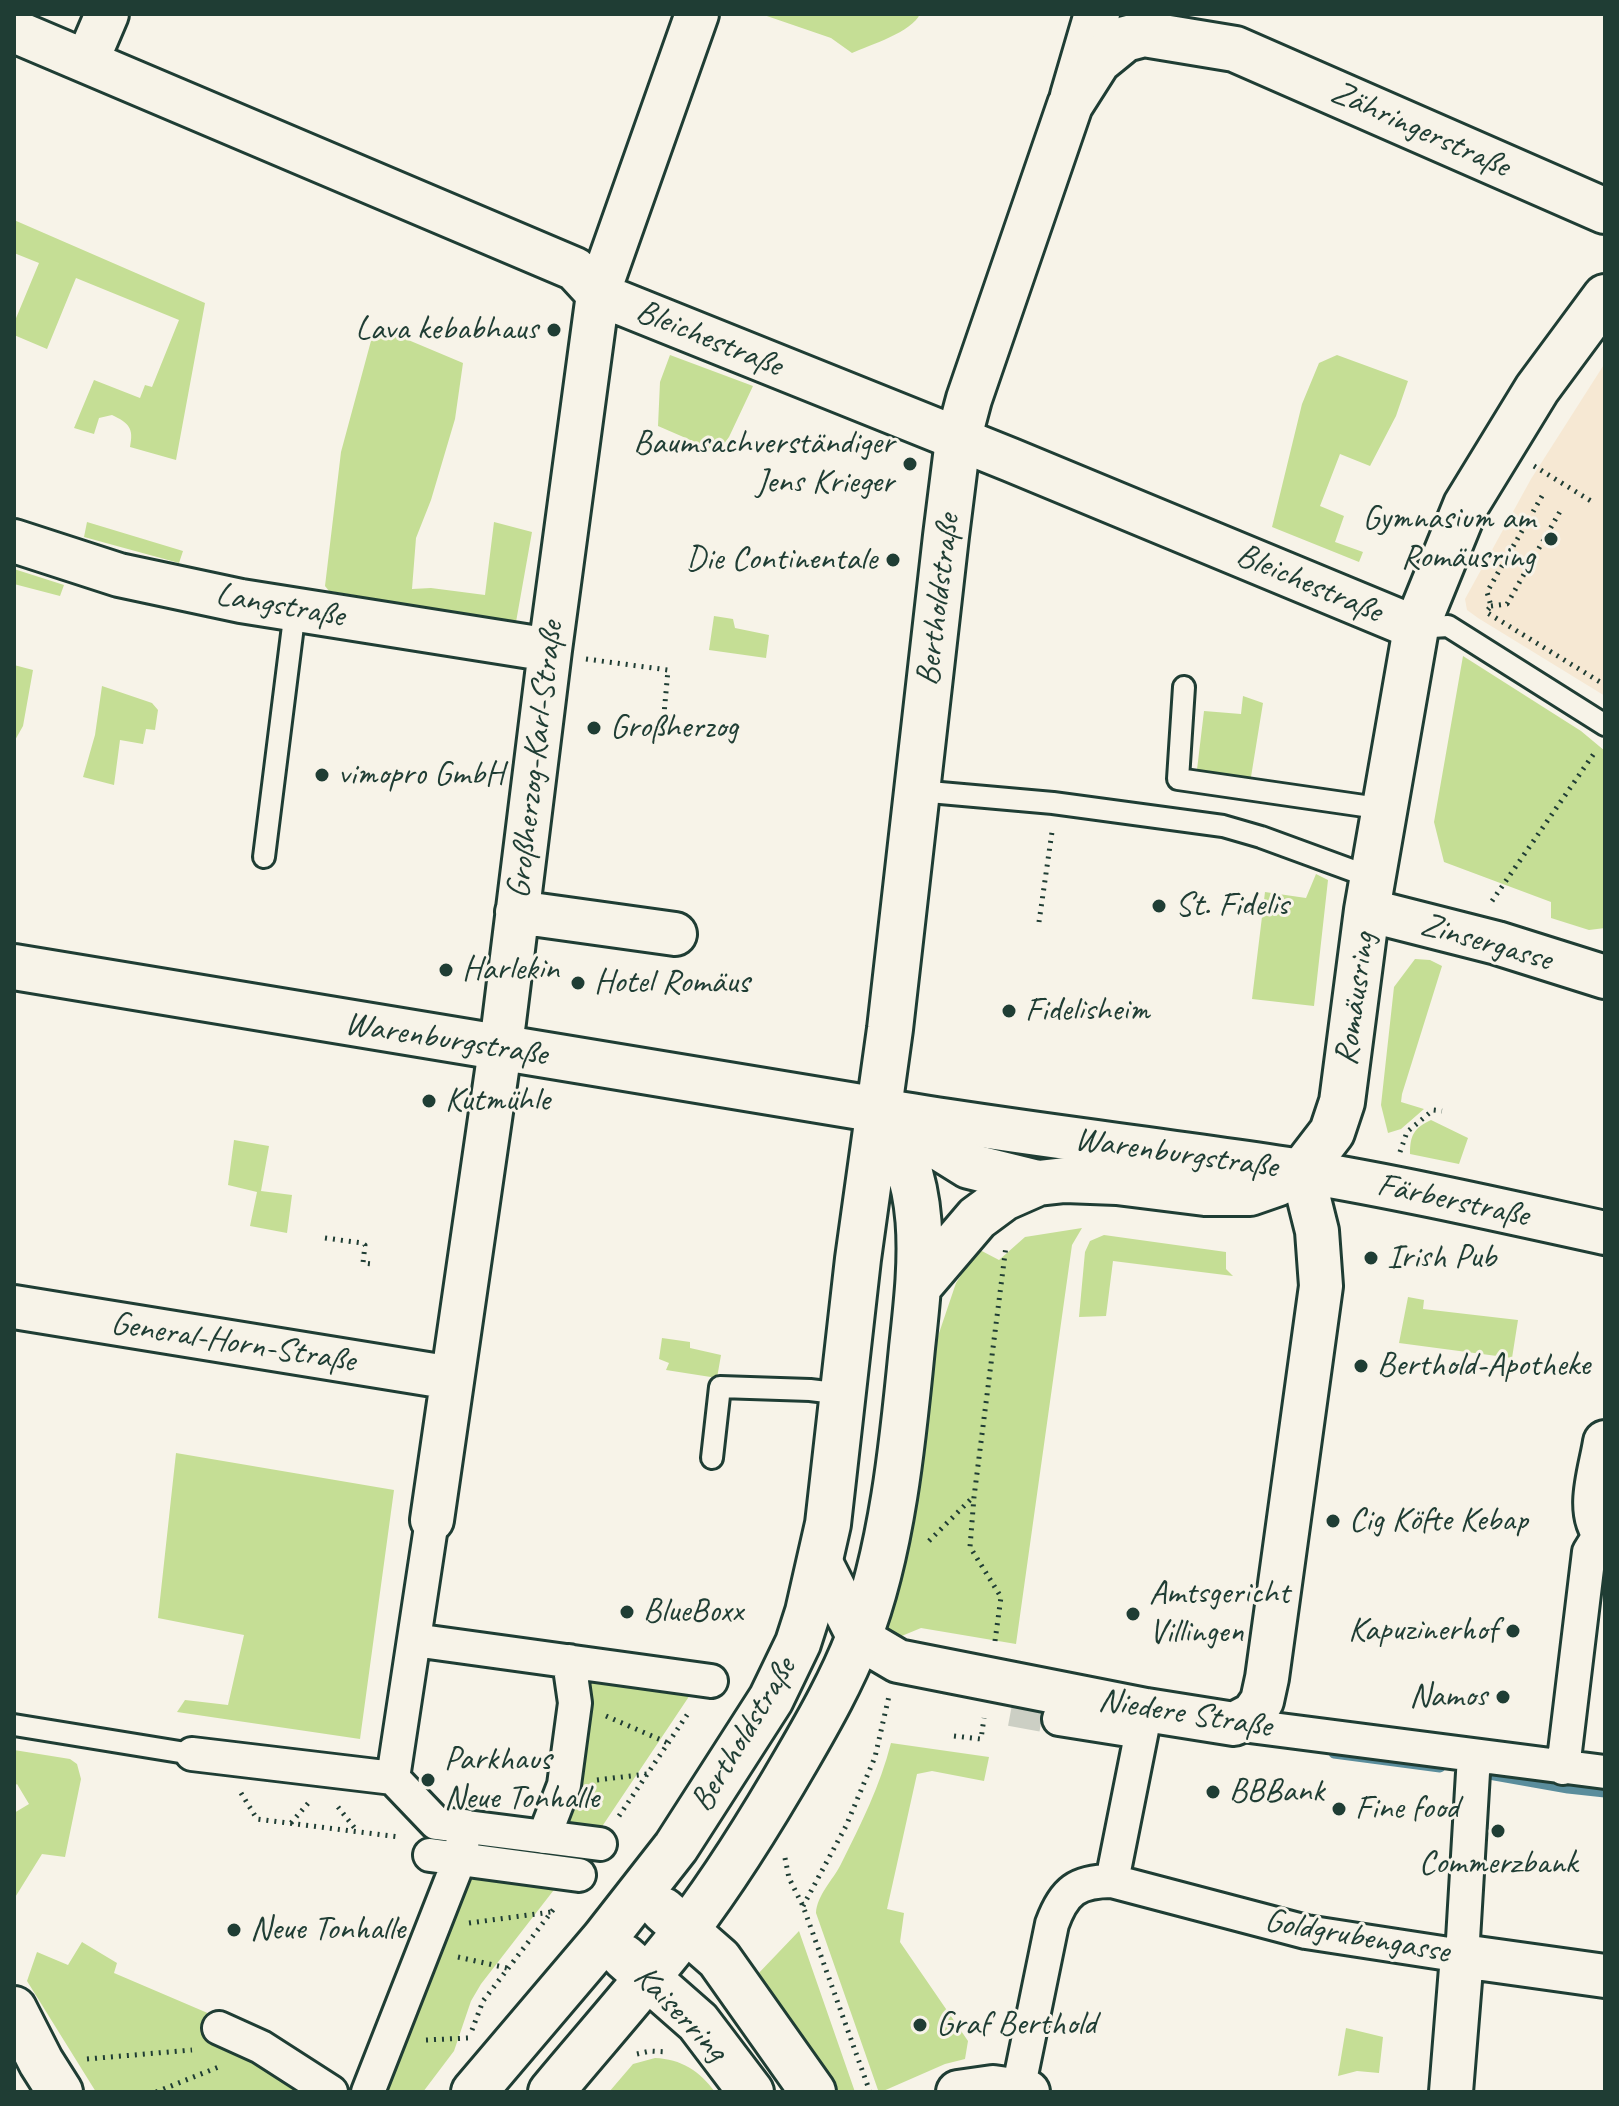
<!DOCTYPE html>
<meta charset="utf-8">
<style>
body{margin:0}
#map{position:relative;width:1619px;height:2106px;overflow:hidden;background:#f7f3e8;font-family:Caveat,sans-serif}
canvas{display:block}
.frame{position:absolute;inset:0;border:16px solid #1f3d34;pointer-events:none}
</style>
<div id="map">
<canvas width="1619" height="2106"></canvas>
<div class="frame"></div>
</div>
<script>
const g = document.querySelector('canvas').getContext('2d');
g.lineJoin = 'round';
function fill(path, color) {
  g.fillStyle = color;
  g.fill(path, 'evenodd');
}
function trace(path, color, width, dash) {
  g.strokeStyle = color;
  g.lineWidth = width;
  g.lineCap = dash ? 'butt' : 'round';
  g.setLineDash(dash || []);
  g.stroke(path);
}
function drawText(font, color, halo, rows, align = 'center') {
  g.font = font + ' Caveat,sans-serif';
  g.lineWidth = 6;
  g.setLineDash([]);
  g.textBaseline = 'middle';
  g.strokeStyle = halo;
  g.fillStyle = color;
  for (const [text, x, y, turn = 0] of rows) {
    g.save();
    g.translate(x, y);
    g.rotate((+turn || 0) * Math.PI / 180);
    g.textAlign = isNaN(turn) ? turn : align;
    if (halo) g.strokeText(text, 0, 0);
    g.fillText(text, 0, 0);
    g.restore();
  }
}
const built = new Path2D(`
 M 1605,363 L 1605,696 L 1478,618 L 1467,610 L 1465,599 L 1531,479 Z`);
const green = new Path2D(`
 M 761,14 L 920,14 C 912,32 870,45 852,53 L 831,38 Z
 M 14,220 L 205,303 L 176,460 L 130,447 C 134,428 129,423 112,415 L 99,418 L 94,434 L 74,428 L 94,380 L 140,398 L 145,385 L 152,387 L 179,320 L 76,278 L 47,349 L 14,335 L 14,323 L 39,263 L 14,253 Z
 M 375,326 L 463,363 L 455,419 L 431,500 L 416,538 L 412,589 L 431,588 L 485,595 L 494,522 L 532,532 L 516,622 L 329,591 L 325,586 L 341,452 Z
 M 670,355 L 753,386 L 729,437 L 718,452 L 658,426 L 660,382 Z
 M 1337,355 L 1408,381 L 1396,416 L 1370,466 L 1340,454 L 1320,506 L 1344,516 L 1335,542 L 1363,552 L 1359,562 L 1272,527 L 1302,404 L 1319,363 Z
 M 87,522 L 183,551 L 179,563 L 84,537 Z
 M 14,569 L 64,585 L 60,596 L 14,584 Z
 M 714,616 L 733,619 L 735,628 L 769,635 L 766,658 L 709,650 Z
 M 1463,656 L 1581,731 L 1605,751 L 1605,928 L 1589,930 L 1551,918 L 1551,902 L 1444,862 L 1434,822 Z
 M 14,665 L 33,670 L 23,726 L 14,742 Z
 M 102,686 L 152,703 L 158,710 L 155,730 L 146,729 L 143,744 L 120,740 L 114,785 L 83,777 L 95,735 Z
 M 1243,696 L 1263,703 L 1250,783 L 1196,778 L 1204,711 L 1241,714 Z
 M 1316,874 L 1328,880 L 1314,1006 L 1252,999 L 1265,892 L 1306,898 Z
 M 1415,959 L 1430,960 L 1442,966 L 1402,1094 L 1401,1102 L 1424,1109 L 1401,1129 L 1388,1133 L 1381,1105 L 1394,987 Z
 M 1431,1120 L 1468,1138 L 1459,1164 L 1410,1154 C 1410,1135 1414,1128 1431,1120 Z
 M 234,1140 L 269,1146 L 261,1191 L 292,1195 L 287,1233 L 250,1226 L 257,1192 L 228,1185 Z
 M 1082,1228 L 1072,1245 L 1016,1644 L 921,1628 L 892,1640 L 885,1631 L 884,1621 L 907,1536 L 935,1345 L 956,1283 L 978,1249 L 999,1260 L 1025,1237 Z
 M 1104,1235 L 1226,1252 L 1226,1269 L 1233,1276 L 1113,1261 L 1106,1316 L 1079,1317 L 1085,1252 L 1090,1241 Z
 M 1408,1297 L 1424,1300 L 1423,1309 L 1518,1320 L 1512,1358 L 1399,1343 Z
 M 662,1338 L 690,1342 L 690,1348 L 721,1355 L 717,1378 L 666,1370 L 669,1363 L 659,1359 Z
 M 176,1453 L 394,1490 L 360,1739 L 177,1712 L 185,1700 L 228,1705 L 244,1635 L 158,1618 Z
 M 579,1677 L 692,1692 L 597,1834 L 560,1830 Z
 M 891,1743 L 989,1757 L 984,1781 L 932,1771 L 917,1774 L 887,1909 L 904,1913 L 900,1942 L 968,2041 L 965,2059 L 945,2064 L 881,2092 L 878,2090 L 816,1913 C 817,1895 833,1880 841,1864 C 861,1824 880,1786 891,1743 Z
 M 14,1750 L 70,1759 L 77,1764 L 81,1779 L 65,1857 L 42,1854 L 14,1899 L 14,1813 L 29,1804 L 17,1784 L 14,1786 Z
 M 472,1870 L 560,1882 L 481,1984 L 471,2001 L 454,2051 L 423,2092 L 384,2092 Z
 M 799,1931 L 855,2092 L 835,2092 L 755,1977 Z
 M 82,1942 L 117,1963 L 114,1973 L 224,2020 L 310,2092 L 96,2092 L 27,1981 L 37,1952 L 68,1965 Z
 M 1346,2028 L 1383,2037 L 1379,2073 L 1357,2071 L 1338,2076 Z
 M 655,2058 C 681,2059 700,2071 715,2092 L 609,2092 L 633,2064 Z`);
const stream = new Path2D(`
 M 1334,1753 L 1440,1767
 M 1489,1774 L 1568,1788 L 1605,1792`);
const pedestrianTunnel = new Path2D(`
 M 1011,1710 L 1059,1719`);
const path = new Path2D(`
 M 1534,466 L 1591,501
 M 1542,496 L 1487,592 L 1491,606 L 1486,612 L 1605,685
 M 1491,606 L 1507,604 L 1562,508
 M 586,659 L 668,670 L 663,725
 M 1492,901 L 1595,752
 M 1039,922 L 1052,832
 M 1400,1152 L 1407,1132 L 1433,1110 L 1442,1111
 M 325,1238 L 362,1243 L 365,1245 L 363,1263 L 372,1264
 M 929,1541 L 973,1497
 M 995,1641 L 1001,1597 L 970,1547 L 974,1497 L 1006,1246
 M 606,1716 L 668,1743
 M 954,1736 L 981,1739 L 984,1718
 M 597,1780 L 647,1774
 M 241,1793 L 257,1819 L 399,1837
 M 338,1807 L 357,1831
 M 619,1816 L 689,1712
 M 291,1823 L 310,1801
 M 785,1858 L 789,1878 L 803,1906 L 870,2092
 M 803,1906 L 846,1826 L 875,1757 L 889,1696
 M 469,1923 L 551,1912
 M 458,1957 L 507,1968
 M 472,2030 L 483,2001 L 556,1906
 M 426,2040 L 468,2038
 M 637,2054 L 650,2051 L 668,2052
 M 87,2059 L 192,2050
 M 156,2092 L 221,2066`);
const service = new Path2D(`
 M 1416,628 L 1448,626 L 1605,725
 M 1184,687 L 1178,779 L 1385,809
 M 918,791 L 1053,803 L 1223,826 L 1261,837 L 1373,878
 M 264,857 L 295,610
 M 712,1458 L 720,1387 L 810,1390 L 843,1394
 M 14,1725 L 192,1754`);
const pedestrian = new Path2D(`
 M 432,1520 L 393,1778 L 436,1823 L 600,1844
 M 414,1640 L 711,1681
 M 1059,1719 L 1141,1732
 M 1234,1724 L 1605,1772
 M 192,1754 L 393,1778
 M 1563,1768 L 1589,1552 L 1602,1531
 M 544,1837 L 564,1785 L 575,1703 L 569,1661
 M 430,1855 L 579,1875
 M 1112,1881 L 1306,1932 L 1462,1956 L 1474,1756
 M 219,2028 L 261,2047 L 331,2092
 M 1018,2090 L 1052,1924 C 1064,1891 1077,1881 1112,1881 L 1146,1710
 M 368,2092 L 460,1858 L 465,1826`);
const minor = new Path2D(`
 M 14,31 L 575,269 L 598,294 L 1011,460 L 1416,628
 M 87,61 L 107,14
 M 14,541 L 119,575 L 241,601 L 550,650
 M 1367,910 L 1497,943 L 1605,977
 M 517,912 L 675,934
 M 880,1110 C 1020,1134 1161,1149 1301,1171 C 1403,1188 1504,1211 1605,1233
 M 14,1307 L 452,1378
 M 1605,1442 C 1601,1469 1585,1512 1605,1534
 M 432,1520 L 504,1022 L 550,650 L 598,294 L 697,14
 M 820,1561 L 859,1638 L 898,1661 L 1146,1710 L 1234,1724 L 1253,1714 L 1262,1701 L 1267,1678 L 1321,1286 L 1317,1231 L 1302,1171
 M 958,2092 L 993,2087 L 1028,2092
 M 1451,2092 L 1462,1956 L 1605,1976`);
const tertiary = new Path2D(`
 M 1073,96 L 1097,14
 M 14,967 L 879,1110
 M 14,2009 L 41,2062 L 60,2092`);
const secondary = new Path2D(`
 M 884,1113 L 969,1166 L 1038,1183
 M 919,1286 L 977,1218 L 1004,1198 L 1038,1183 L 1065,1180 L 1117,1182 L 1205,1193 L 1250,1193 L 1276,1184 L 1302,1171 L 1332,1132 L 1342,1102 L 1367,910 L 1416,628 L 1466,505 L 1537,389 L 1605,297
 M 663,1910 L 719,1959 L 813,2092
 M 624,1957 L 698,2022 L 751,2092
 M 474,2092 L 604,1939 L 676,1847 L 771,1699 L 798,1643 L 808,1612 L 828,1524 L 858,1259 L 890,1029 L 946,536 L 958,440 L 969,399 L 1070,105 L 1098,61 L 1125,39 L 1144,34 L 1235,49 L 1605,211
 M 551,2092 C 596,2038 643,1985 686,1930 C 728,1875 764,1816 798,1757 C 820,1719 842,1680 858,1639 C 892,1553 903,1440 912,1348 C 921,1265 932,1181 879,1110`);
const markers = [
 [554,330,8,"#1f3d34"],
 [910,464,8,"#1f3d34"],
 [1551,539,8,"#1f3d34"],
 [893,560,8,"#1f3d34"],
 [594,728,8,"#1f3d34"],
 [322,775,8,"#1f3d34"],
 [1159,906,8,"#1f3d34"],
 [446,970,8,"#1f3d34"],
 [578,983,8,"#1f3d34"],
 [1009,1011,8,"#1f3d34"],
 [429,1101,8,"#1f3d34"],
 [1371,1258,8,"#1f3d34"],
 [1361,1366,8,"#1f3d34"],
 [1333,1521,8,"#1f3d34"],
 [627,1612,8,"#1f3d34"],
 [1133,1614,8,"#1f3d34"],
 [1513,1631,8,"#1f3d34"],
 [1503,1697,8,"#1f3d34"],
 [428,1780,8,"#1f3d34"],
 [1213,1792,8,"#1f3d34"],
 [1339,1809,8,"#1f3d34"],
 [1498,1831,8,"#1f3d34"],
 [234,1930,8,"#1f3d34"],
 [920,2025,8,"#1f3d34"]
];
const streetNames = [
 ["Zähringerstraße",1420,130,24],
 ["Bleichestraße",709,339,22],
 ["Bleichestraße",1309,584,23],
 ["Bertholdstraße",939,600,-83],
 ["Langstraße",280,606,10],
 ["Großherzog-Karl-Straße",536,760,-83],
 ["Zinsergasse",1486,943,16],
 ["Romäusring",1356,999,-82],
 ["Warenburgstraße",446,1040,9],
 ["Warenburgstraße",1176,1154,8],
 ["Färberstraße",1453,1201,12],
 ["General-Horn-Straße",233,1343,9],
 ["Niedere Straße",1185,1714,9],
 ["Bertholdstraße",744,1735,-59],
 ["Goldgrubengasse",1357,1937,10],
 ["Kaiserring",680,2014,46]
];
const poiNames = [
 ["Lava kebabhaus",538,330,"right"],
 ["Baumsachverständiger",894,444,"right"],
 ["Jens Krieger",894,483,"right"],
 ["Gymnasium am",1535,519,"right"],
 ["Romäusring",1535,558,"right"],
 ["Die Continentale",877,560,"right"],
 ["Großherzog",610,728],
 ["vimopro GmbH",338,775],
 ["St. Fidelis",1175,906],
 ["Harlekin",462,970],
 ["Hotel Romäus",594,983],
 ["Fidelisheim",1025,1011],
 ["Kutmühle",445,1101],
 ["Irish Pub",1387,1258],
 ["Berthold-Apotheke",1377,1366],
 ["Cig Köfte Kebap",1349,1521],
 ["Amtsgericht",1149,1594],
 ["Villingen",1149,1633],
 ["BlueBoxx",643,1612],
 ["Kapuzinerhof",1497,1631,"right"],
 ["Namos",1487,1697,"right"],
 ["Parkhaus",444,1760],
 ["Neue Tonhalle",444,1799],
 ["BBBank",1229,1792],
 ["Fine food",1355,1809],
 ["Commerzbank",1498,1864,"center"],
 ["Neue Tonhalle",250,1930],
 ["Graf Berthold",936,2025]
];
fill(built, '#f6e8d3');
fill(green, '#c5de95');
trace(stream, '#5a8d9c', 11);
trace(pedestrianTunnel, '#cccfc4', 32, [32, 16]);
trace(service, '#1f3d34', 26);
trace(pedestrian, '#1f3d34', 38);
trace(minor, '#1f3d34', 48);
trace(tertiary, '#1f3d34', 50);
trace(secondary, '#1f3d34', 50);
trace(path, '#1f3d34', 5, [2, 6]);
trace(service, '#f7f3e8', 20);
trace(pedestrian, '#f7f3e8', 32);
trace(minor, '#f7f3e8', 42);
trace(tertiary, '#f7f3e8', 44);
trace(secondary, '#f7f3e8', 44);
for (const [x, y, r, color] of markers) {
  const dot = new Path2D();
  dot.arc(x, y, r, 0, 2 * Math.PI);
  g.fillStyle = color;
  g.fill(dot);
  trace(dot, '#f7f3e8', 3);
}
drawText('34px', '#1f3d34', '#f7f3e8', streetNames);
drawText('34px', '#1f3d34', '#f7f3e8', poiNames, 'left');
</script>
